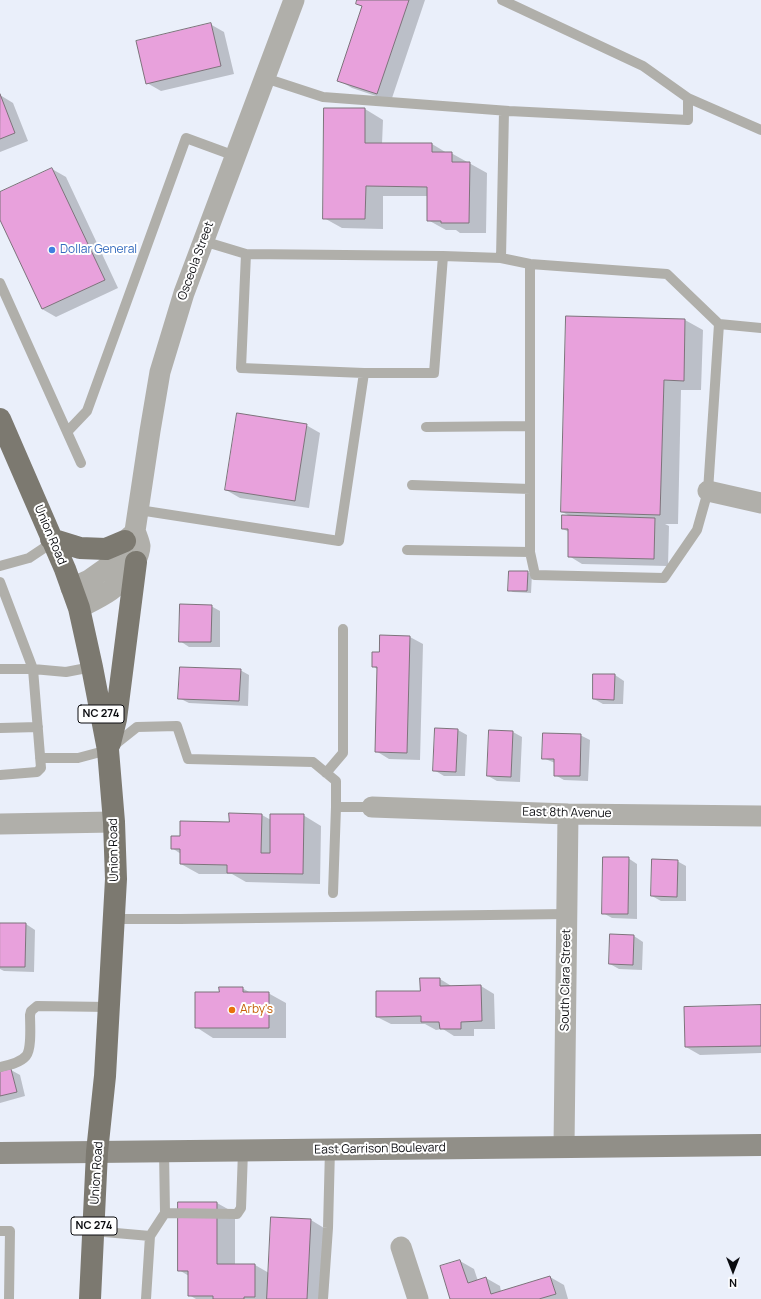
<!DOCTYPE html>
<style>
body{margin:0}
#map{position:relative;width:761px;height:1299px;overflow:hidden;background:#eaeffa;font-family:Manrope,sans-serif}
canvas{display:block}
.north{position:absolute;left:713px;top:1251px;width:40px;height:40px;-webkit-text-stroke:3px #fff;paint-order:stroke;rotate:180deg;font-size:11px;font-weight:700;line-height:16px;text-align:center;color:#0a0b0f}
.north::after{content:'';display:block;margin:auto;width:14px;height:18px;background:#0a0b0f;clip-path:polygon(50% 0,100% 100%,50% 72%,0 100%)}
</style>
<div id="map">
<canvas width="761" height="1299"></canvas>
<div class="north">N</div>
</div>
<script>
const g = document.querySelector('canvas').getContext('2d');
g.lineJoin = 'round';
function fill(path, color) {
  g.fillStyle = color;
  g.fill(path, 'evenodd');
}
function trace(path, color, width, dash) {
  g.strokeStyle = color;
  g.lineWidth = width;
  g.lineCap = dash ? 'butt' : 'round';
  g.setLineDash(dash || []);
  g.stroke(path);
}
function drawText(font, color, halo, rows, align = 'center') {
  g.font = font + ' Manrope,sans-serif';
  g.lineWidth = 4;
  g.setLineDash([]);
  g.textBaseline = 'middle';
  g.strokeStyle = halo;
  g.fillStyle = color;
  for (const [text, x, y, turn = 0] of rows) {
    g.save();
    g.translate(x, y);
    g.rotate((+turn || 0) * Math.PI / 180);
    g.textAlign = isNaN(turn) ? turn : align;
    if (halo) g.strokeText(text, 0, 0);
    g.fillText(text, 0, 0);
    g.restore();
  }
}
const shadow = new Path2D(`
 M 358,0 L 425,0 L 391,101 L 352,88 L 338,80 L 363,7 L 357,4 Z
 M 210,24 L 224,32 L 234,74 L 161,91 L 147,83 Z
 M 0,95 L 13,103 L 28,141 L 0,152 Z
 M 365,109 L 383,120 L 382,144 L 432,144 L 447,153 L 451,153 L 487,173 L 486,233 L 460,233 L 456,230 L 446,230 L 428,220 L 428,196 L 383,196 L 383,229 L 342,228 L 324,218 Z
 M 52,169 L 66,177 L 118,288 L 56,317 L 42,309 L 0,217 L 0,193 Z
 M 567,317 L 685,320 L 703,330 L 701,390 L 681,390 L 678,524 L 665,524 L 669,526 L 668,566 L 582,564 L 569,556 L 569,532 L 563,529 L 570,516 L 562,512 Z
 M 306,425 L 320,433 L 309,508 L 240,498 L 226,490 Z
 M 527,572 L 532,574 L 531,593 L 513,592 L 509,590 Z
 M 211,606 L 220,611 L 220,647 L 189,647 L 180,641 Z
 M 410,637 L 423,644 L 420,760 L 389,759 L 376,751 L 378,670 L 373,666 L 380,653 Z
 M 240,670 L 249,675 L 248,706 L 189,703 L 179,698 Z
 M 615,675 L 624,681 L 623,704 L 603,704 L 594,699 Z
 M 436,729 L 458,730 L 467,735 L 465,776 L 444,776 L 434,770 Z
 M 513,732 L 522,737 L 520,782 L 497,781 L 488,776 Z
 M 580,735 L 590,740 L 588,781 L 564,780 L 555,775 L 555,763 L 543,758 Z
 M 262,815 L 271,820 L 303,815 L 321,826 L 320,884 L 246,882 L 232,874 L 199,874 L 181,864 L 181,854 L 172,848 L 181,837 Z
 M 628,858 L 637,864 L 637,919 L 612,918 L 603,913 Z
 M 677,861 L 686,866 L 686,901 L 661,901 L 652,896 Z
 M 0,924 L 26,924 L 35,930 L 34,972 L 4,971 L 0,969 Z
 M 611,935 L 634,936 L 643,942 L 642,970 L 619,969 L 610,964 Z
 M 440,979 L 453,987 L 481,986 L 494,994 L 495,1029 L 474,1029 L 474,1036 L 454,1036 L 443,1029 L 436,1030 L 425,1024 L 391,1024 L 377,1017 L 421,992 Z
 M 242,988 L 251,993 L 268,993 L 286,1003 L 286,1038 L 213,1038 L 196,1027 L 220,993 Z
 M 761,1006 L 761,1053 L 700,1055 L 686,1047 Z
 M 11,1070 L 20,1075 L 25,1096 L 0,1103 L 0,1073 Z
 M 217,1203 L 235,1213 L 235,1265 L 255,1265 L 269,1273 L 311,1220 L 324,1228 L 321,1299 L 196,1299 L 189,1295 L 189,1276 L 179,1270 Z
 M 460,1261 L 474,1269 L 478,1281 L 486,1278 L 500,1286 L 501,1292 L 550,1277 L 564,1285 L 568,1299 L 451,1299 Z`);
const building = new Path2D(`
 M 357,0 L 409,0 L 377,94 L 337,81 L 362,6 L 356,4 Z
 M 211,23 L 221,66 L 146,84 L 136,41 Z
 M 0,94 L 15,133 L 0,139 Z
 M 324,108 L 365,108 L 365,143 L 432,143 L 432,152 L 452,152 L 452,162 L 470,162 L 469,223 L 441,223 L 441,221 L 427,221 L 427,187 L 366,186 L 365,219 L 323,219 Z
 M 52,168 L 105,280 L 42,309 L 0,220 L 0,192 Z
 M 566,316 L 685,319 L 684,381 L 664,380 L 660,515 L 561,512 Z
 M 237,413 L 307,424 L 295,501 L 225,490 Z
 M 562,515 L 655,518 L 654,559 L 568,557 L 568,529 L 562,529 Z
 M 509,571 L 528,571 L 527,591 L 508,591 Z
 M 180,604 L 212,605 L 211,642 L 179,642 Z
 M 380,635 L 410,636 L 407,753 L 375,752 L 377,667 L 372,667 L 372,652 L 379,652 Z
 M 180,667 L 241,669 L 239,701 L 178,699 Z
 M 593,674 L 615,674 L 614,700 L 593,699 Z
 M 435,728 L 458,729 L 456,772 L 433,771 Z
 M 489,730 L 513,731 L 511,777 L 487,776 Z
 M 543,733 L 581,734 L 580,776 L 554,776 L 554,759 L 542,759 Z
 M 229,813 L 262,814 L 261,853 L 270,853 L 270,814 L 304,814 L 303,874 L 227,873 L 227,865 L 180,864 L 180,849 L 171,849 L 171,836 L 180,836 L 180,821 L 229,822 Z
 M 603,857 L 629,857 L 628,914 L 602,914 Z
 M 652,859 L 678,860 L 677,897 L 651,896 Z
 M 0,923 L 26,923 L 25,967 L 0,967 Z
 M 610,934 L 634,935 L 633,965 L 609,964 Z
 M 420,978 L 440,978 L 440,986 L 481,985 L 482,1021 L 461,1022 L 461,1029 L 440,1029 L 439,1022 L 421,1022 L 421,1016 L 376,1017 L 376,991 L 420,991 Z
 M 219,987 L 243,987 L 243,992 L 269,992 L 269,1028 L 195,1028 L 195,992 L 219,992 Z
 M 761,1005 L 761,1046 L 685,1047 L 684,1007 Z
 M 11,1069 L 17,1092 L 0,1096 L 0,1072 Z
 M 178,1202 L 217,1202 L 217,1264 L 255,1264 L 255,1297 L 244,1297 L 244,1299 L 213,1299 L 213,1296 L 188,1296 L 188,1271 L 178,1271 Z
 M 271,1217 L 311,1219 L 307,1299 L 267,1299 Z
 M 460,1260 L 468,1283 L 486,1277 L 491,1294 L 550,1276 L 556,1294 L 539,1299 L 450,1299 L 440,1266 Z`);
const service = new Path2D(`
 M 502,0 L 643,66 L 688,98 L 761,130
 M 265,78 L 323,97 L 509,111 L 688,120 L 688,98
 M 246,254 L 443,256
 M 501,258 L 504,111
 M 0,283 L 81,463
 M 719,324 L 761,328
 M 364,373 L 434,373 L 443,256 L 501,258 L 530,264 L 667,274 L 719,324 L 708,491 L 697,530 L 664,578 L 535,575 L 530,552 L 530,264
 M 426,427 L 530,426
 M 67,432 L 87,411 L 186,138 L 235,156
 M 412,485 L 530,489
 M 139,510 L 339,541 L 364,373 L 241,368 L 246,254 L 203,241
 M 407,550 L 530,552
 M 0,566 L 29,558 L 53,542
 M 0,582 L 33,669 L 41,768 L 37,772 L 0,775
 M 0,669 L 33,669 L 66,672 L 92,667
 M 0,728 L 38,727
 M 40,758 L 78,758 L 108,750 L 137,727 L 177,726 L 188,759 L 313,762 L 336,781 L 336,807 L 372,807
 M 326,773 L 343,753 L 343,629
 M 333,893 L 336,807
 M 114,919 L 180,919 L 567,914
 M 0,1067 C 9,1065 20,1063 26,1056 C 32,1049 30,1024 30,1015 L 31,1011 L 37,1006 L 109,1007
 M 164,1151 L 165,1213 L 237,1214 L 241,1208 L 243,1151
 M 0,1231 L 10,1231 L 9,1299
 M 93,1231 L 150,1236 L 146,1299
 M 150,1236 L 165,1213
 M 323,1299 L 328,1228 L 330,1149`);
const minor = new Path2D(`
 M 708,491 L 761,503
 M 71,588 L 89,580 L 106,568 L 117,557 L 125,541 L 134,533
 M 79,608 C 103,596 117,590 133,567 C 136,561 140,553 140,546 C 139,541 137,536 135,531 L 150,431 L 160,372 L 184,293 L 294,0
 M 372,807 L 568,814 L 761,816
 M 0,824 L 114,822
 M 564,1146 L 568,814
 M 401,1247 L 418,1299`);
const secondary = new Path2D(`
 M 0,1153 L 761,1145`);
const primary = new Path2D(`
 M 0,419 L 65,569 L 79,608 L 92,667 L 108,750 L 114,822 L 116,879 L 105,1076 L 97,1152 L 90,1299
 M 51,539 L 80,548 L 106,549 L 125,541
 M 110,743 L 116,719 L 136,562`);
const markers = [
 [52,250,4,"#3f7fe0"],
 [232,1010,4,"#e8710a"]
];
const shields = [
 [101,714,46],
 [94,1226,46]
];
const shieldNames = [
 ["NC 274",101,714],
 ["NC 274",94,1226]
];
const shopNames = [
 ["Dollar General",60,250]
];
const streetNames = [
 ["Osceola Street",196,261,-70],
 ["Union Road",50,535,67],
 ["East 8th Avenue",567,813,1],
 ["Union Road",114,850,-91],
 ["South Clara Street",566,980,-89],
 ["East Garrison Boulevard",380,1149,-1],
 ["Union Road",97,1173,-86]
];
const foodNames = [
 ["Arby's",240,1010]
];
fill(shadow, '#0003');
fill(building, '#e8a1dc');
trace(building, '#7d737b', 1);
trace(service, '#b0afaa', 10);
trace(minor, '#b0afaa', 21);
trace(secondary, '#918f88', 22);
trace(primary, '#7c7970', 22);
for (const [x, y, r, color] of markers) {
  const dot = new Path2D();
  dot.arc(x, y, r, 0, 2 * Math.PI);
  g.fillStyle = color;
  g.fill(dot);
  trace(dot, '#fff', 1.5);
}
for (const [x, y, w] of shields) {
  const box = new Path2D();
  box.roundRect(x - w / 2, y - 9, w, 18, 3);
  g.fillStyle = '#fff';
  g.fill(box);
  trace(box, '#0a0b0f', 1);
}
drawText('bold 11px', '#0a0b0f', null, shieldNames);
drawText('12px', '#366cbe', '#fff', shopNames, 'left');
drawText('12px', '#0a0b0f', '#fff', streetNames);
drawText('12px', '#c56008', '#fff', foodNames, 'left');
</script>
